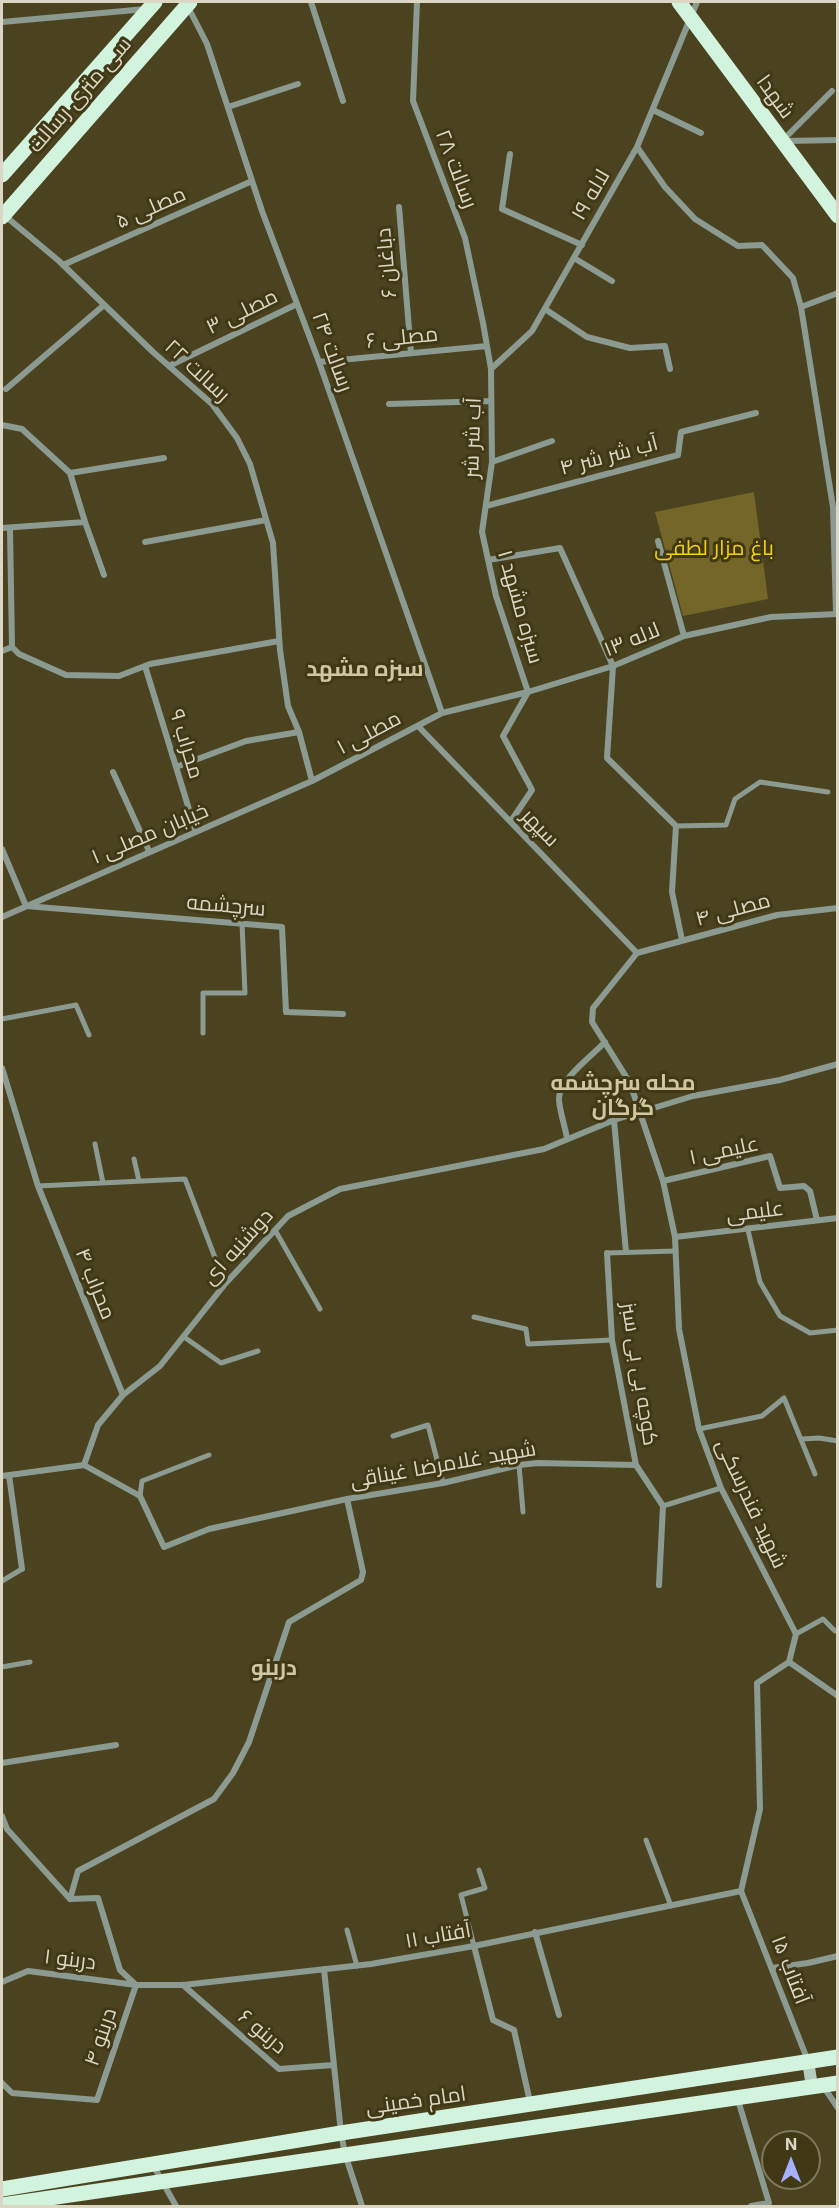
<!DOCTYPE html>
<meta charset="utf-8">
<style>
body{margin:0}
#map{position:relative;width:839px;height:2208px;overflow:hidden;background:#4b4320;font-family:Inter,sans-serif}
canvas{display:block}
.frame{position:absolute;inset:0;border:3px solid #dcd7c4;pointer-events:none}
.north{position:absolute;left:761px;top:2130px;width:60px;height:60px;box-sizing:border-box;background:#413916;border:2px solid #7f785c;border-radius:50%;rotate:0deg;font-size:16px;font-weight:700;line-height:24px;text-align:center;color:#dcd7c4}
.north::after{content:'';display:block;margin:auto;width:21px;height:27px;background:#a5b1fc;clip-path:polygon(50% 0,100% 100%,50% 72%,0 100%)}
</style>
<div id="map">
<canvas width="839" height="2208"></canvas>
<div class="frame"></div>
<div class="north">N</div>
</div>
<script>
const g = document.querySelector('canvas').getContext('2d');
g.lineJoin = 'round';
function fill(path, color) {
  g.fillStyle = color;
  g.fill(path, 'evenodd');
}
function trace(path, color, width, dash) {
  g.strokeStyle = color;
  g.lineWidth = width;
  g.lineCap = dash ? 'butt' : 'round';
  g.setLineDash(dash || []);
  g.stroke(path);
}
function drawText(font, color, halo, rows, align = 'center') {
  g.font = font + ' Inter,Cairo,sans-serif';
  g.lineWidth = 6;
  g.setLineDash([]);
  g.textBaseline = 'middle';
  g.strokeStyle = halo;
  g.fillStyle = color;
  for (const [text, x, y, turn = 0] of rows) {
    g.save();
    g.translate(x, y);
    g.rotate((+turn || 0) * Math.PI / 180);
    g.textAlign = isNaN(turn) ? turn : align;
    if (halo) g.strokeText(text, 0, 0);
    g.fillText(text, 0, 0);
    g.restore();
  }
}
const green = new Path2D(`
 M 754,492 L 768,599 L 683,616 L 655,512 Z`);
const pedestrian = new Path2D(`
 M 676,826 L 726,825 L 735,799 L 760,782 L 828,792
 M 2,1019 L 76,1005 L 89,1035
 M 203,1033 L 203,993 L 245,993 L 242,923
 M 95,1144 L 103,1183
 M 134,1159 L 139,1181
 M 38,1186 L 185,1179 L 225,1284
 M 275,1230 L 320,1309
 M 748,1230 L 760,1282 L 780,1316 L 810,1333 L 838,1330
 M 607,1253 L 676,1251
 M 474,1317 L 526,1329 L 528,1344 L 612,1340
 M 184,1337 L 221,1363 L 258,1351
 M 699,1429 L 762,1416 L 784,1398 L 815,1474
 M 393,1436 L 428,1425 L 443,1483
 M 802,1439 L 819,1438 L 838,1441
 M 519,1465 L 523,1512
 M 140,1496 L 142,1481 L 209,1455
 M 663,1506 L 721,1488
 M 2,1581 L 22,1569
 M 796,1634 L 823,1619 L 835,1631 L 838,1631
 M 2,1667 L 30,1662
 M 646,1840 L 671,1906
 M 347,1930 L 357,1966
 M 474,1946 L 461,1895 L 485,1888 L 479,1870`);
const minor = new Path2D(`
 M 311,2 L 343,101
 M 417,2 L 413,101 L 465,238 L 483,323 L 491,369 L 492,462 L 482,532 L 496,596 L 528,692 L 503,736 L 532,790 L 511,821
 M 187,5 L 207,44 L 262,211 L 319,362 L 442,713
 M 2,22 L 146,9
 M 228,107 L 298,84
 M 653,110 L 701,133
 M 782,141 L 832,91
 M 786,141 L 838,140
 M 637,147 L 665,187 L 695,219 L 738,246 L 762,245 L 793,278 L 801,307 L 833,507 L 836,613
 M 510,154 L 502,209 L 582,245
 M 399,207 L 411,353
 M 4,215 L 59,261 L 153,352 L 212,404 L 237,438 L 250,464 L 273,543 L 280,650 L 288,706 L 299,732 L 312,781
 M 574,258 L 612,281
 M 63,265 L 252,181
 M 801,307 L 838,293
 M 545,309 L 587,337 L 630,348 L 665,346 L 670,369
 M 319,362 L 487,346
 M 169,366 L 297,304
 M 491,369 L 532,331 L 637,147 L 697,2
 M 6,389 L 104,305
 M 389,404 L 491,401
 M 2,425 L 22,429 L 70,473 L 85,522
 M 492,462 L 552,441
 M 70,473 L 164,458
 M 486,506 L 678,455 L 681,432 L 756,413
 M 2,528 L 85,522 L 104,575
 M 10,529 L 12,647
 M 658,541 L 684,636
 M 145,542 L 266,520
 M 488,560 L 560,548 L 613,666 L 607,758 L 676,826 L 672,892 L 682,940
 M 12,647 L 19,654 L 66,675 L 119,676 L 150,664 L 279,641
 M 2,651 L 12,647
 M 145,666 L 196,832
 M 418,726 L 637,953
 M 176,767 L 246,741 L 299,732
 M 113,772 L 149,851
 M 2,849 L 26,906 L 282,927 L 286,1012 L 343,1014
 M 2,917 L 312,781 L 442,713 L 528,692 L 613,666 L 684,636 L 771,617 L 838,614
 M 637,953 L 593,1008 L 592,1022 L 630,1083 L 663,1181 L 675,1237 L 679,1329 L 699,1429 L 721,1488 L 796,1634 L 789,1662 L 757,1683 L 760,1809 L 741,1891
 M 637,953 L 777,915 L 838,908
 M 2,1068 L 38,1186 L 123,1395
 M 614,1120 L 626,1252
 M 567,1138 C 565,1126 560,1113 559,1100 C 558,1080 592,1056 605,1042
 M 663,1181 L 770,1156 L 780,1188 L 804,1186 L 810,1191 L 817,1220
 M 675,1237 L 838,1218
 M 607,1253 L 612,1340 L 636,1465
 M 84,1465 L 140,1496 L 164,1547 L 209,1529 L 347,1499 L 443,1483 L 519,1465 L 538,1463 L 636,1465 L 663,1506 L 659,1585
 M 9,1475 L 22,1569
 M 2,1476 L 84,1465 L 98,1425 L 123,1395 L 160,1366 L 225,1284 L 288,1216 L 340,1189 L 544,1149 L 614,1120 L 693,1096 L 780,1080 L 838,1064
 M 789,1662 L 838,1696
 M 2,1763 L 116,1745
 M 2,1816 L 7,1829 L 70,1899
 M 741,1891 L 808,2061
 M 70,1899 L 78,1871 L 214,1799 L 233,1773 L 249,1742 L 289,1622 L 361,1580 L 363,1572 L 347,1499
 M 70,1899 L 98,1898 L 120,1970 L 136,1985
 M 535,1932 L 559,2015
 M 474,1946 L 493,2020 L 514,2030 L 530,2102
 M 772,1968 L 808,1963 L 838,1956
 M 324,1969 L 341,2133 L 345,2154 L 362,2206
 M 2,1982 L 28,1971 L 136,1985 L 183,1985 L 371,1964 L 474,1946 L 741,1891
 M 183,1985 L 279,2069 L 333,2065
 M 2,2083 L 12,2093 L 97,2100 L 136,1985
 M 823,2086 L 838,2108
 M 738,2100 L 769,2203 L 751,2206
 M 153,2165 L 176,2206`);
const secondary = new Path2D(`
 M 808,2061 L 812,2087`);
const primary = new Path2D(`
 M 679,2 L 838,216
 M 2,175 L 155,2
 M 2,217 L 190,2
 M 2,2189 L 341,2133 L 838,2057
 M 2,2205 L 838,2083`);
const streetNames = [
 ["سی متری رسالت",80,95,-49],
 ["شهدا",775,97,54],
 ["۲۸ رسالت",456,169,69],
 ["۱۹ لاله",591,195,-60],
 ["۵ مصلی",151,208,-24],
 ["۶ دباغان",387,263,-95],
 ["۳ مصلی",242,312,-26],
 ["۶ مصلی",402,338,-6],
 ["۲۴ رسالت",332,352,70],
 ["۲۲ رسالت",197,371,43],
 ["آب شر شر",473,438,-88],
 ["۴ آب شر شر",609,456,-15],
 ["۱ سبزه مشهد",520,607,74],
 ["لاله ۱۳",632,640,-22],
 ["۱ مصلی",369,733,-28],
 ["۹ محراب",186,744,73],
 ["سپهر",540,828,46],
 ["خیابان مصلی ۱",150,834,-23],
 ["سرچشمه",226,906,5],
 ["۴ مصلی",733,910,-15],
 ["۱ علیمی",724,1151,-12],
 ["علیمی",755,1212,-7],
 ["دوشنبه ای",238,1247,-48],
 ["۴ محراب",95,1284,68],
 ["کوچه بی بی سبز",639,1374,81],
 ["شهید غلامرضا غیناقی",443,1465,-10],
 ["شهید فندرسکی",751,1504,65],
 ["آفتاب ۱۱",438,1936,-10],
 ["دربنو ۱",70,1960,7],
 ["آفتاب ۱۵",790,1970,69],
 ["۶ دربنو",262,2032,40],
 ["۴ دربنو",101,2037,-71],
 ["امام خمینی",416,2101,-8]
];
const parkNames = [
 ["باغ مزار لطفی",714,549]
];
const neighbourhoodNames = [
 ["سبزه مشهد",365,669],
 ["محله سرچشمه",623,1083],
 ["گرگان",623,1108],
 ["دربنو",274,1668]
];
fill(green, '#746528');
trace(pedestrian, '#8c9b91', 5);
trace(minor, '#8c9b91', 6);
trace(secondary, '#b4cdbc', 12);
trace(primary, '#d2f3dd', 15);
drawText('21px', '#dcd7c4', '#413916', streetNames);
drawText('21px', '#f3d00e', '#413916', parkNames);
drawText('bold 22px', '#d0c7a0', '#413916', neighbourhoodNames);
</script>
